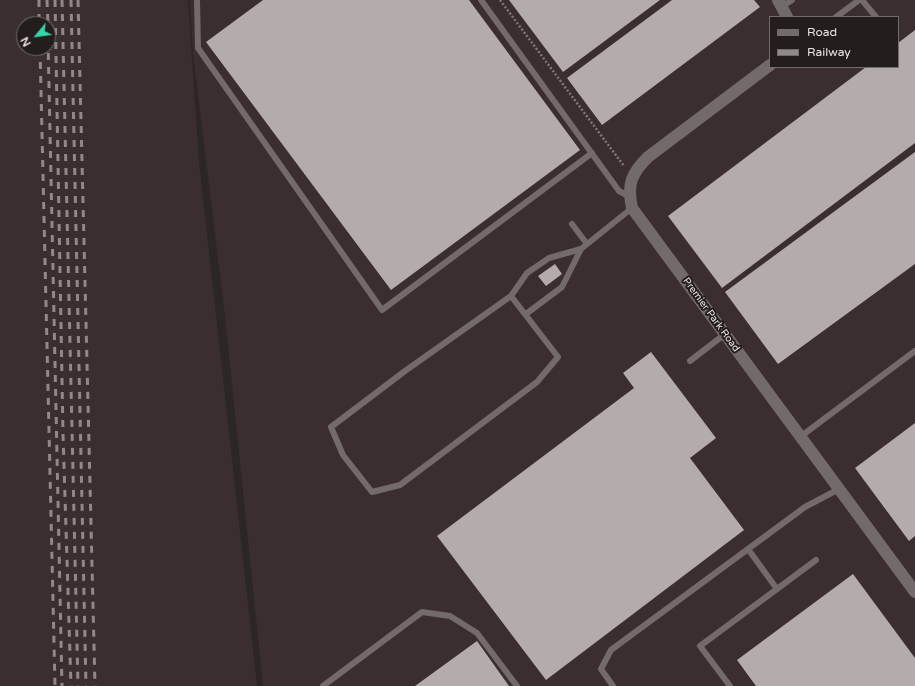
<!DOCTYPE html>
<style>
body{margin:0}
#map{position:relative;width:915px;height:686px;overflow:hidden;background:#2d2626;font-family:"Varela Round",sans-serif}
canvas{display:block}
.legend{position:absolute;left:769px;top:16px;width:130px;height:52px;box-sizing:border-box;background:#231d1d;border:1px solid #726d6d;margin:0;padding:5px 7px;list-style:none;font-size:12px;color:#e9e4e4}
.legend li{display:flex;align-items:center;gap:8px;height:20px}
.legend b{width:20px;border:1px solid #726d6d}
.north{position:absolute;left:16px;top:16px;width:40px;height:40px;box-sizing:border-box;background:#231d1d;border:1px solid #726d6d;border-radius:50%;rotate:241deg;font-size:11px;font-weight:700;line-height:16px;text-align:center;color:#e9e4e4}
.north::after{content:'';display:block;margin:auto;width:14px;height:18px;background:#36d4a7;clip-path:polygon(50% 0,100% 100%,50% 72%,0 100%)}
</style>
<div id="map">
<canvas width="915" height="686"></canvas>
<ul class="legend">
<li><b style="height:5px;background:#736a6a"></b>Road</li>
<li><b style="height:5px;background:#8f8989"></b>Railway</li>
</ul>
<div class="north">N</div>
</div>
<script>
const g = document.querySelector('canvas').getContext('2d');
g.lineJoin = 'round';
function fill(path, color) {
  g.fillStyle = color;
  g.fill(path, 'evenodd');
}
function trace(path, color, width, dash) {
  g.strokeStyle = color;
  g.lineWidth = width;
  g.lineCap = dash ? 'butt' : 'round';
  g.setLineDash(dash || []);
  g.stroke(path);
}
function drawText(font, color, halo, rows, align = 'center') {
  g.font = font + ' "Varela Round",sans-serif';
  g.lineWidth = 4;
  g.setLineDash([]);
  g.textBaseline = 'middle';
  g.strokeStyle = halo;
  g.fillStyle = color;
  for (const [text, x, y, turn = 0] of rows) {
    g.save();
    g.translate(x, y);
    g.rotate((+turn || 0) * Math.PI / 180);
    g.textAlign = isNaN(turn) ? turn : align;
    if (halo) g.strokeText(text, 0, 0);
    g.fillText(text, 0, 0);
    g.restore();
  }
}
const built = new Path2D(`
 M 0,0 L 188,0 L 199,162 L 257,686 L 0,686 ZM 24,24 L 48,24 L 48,48 L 24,48 Z
 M 190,0 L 915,0 L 915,686 L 263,686 L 225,316 L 193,53 ZM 770,17 L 898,17 L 898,67 L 770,67 Z`);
const building = new Path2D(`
 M 263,0 L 469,0 L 580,150 L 391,290 L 206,42 Z
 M 509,0 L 660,0 L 563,72 Z
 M 672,0 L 754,0 L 760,7 L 602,125 L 567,78 Z
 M 915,30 L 915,143 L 722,288 L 668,216 L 866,67 L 898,67 L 898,43 Z
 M 915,152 L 915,264 L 778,364 L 725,292 Z
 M 555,264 L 562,274 L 546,286 L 538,276 Z
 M 651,352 L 716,438 L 690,458 L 744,530 L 546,680 L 437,536 L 634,388 L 623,373 Z
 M 915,423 L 915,536 L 909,541 L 855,468 Z
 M 853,574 L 915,658 L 915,686 L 756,686 L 737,660 Z
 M 477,641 L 509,686 L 415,686 Z`);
const path = new Path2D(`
 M 500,0 L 624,166`);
const service = new Path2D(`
 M 197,0 L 198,48 L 382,310 L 592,153
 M 481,0 L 619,191 L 630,197
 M 862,0 L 876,17
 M 783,6 L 792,0
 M 836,17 L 859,0
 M 572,224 L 587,244
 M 511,296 L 558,357 L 537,382 L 400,485 L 372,492 L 343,455 L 331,427 L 405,371 L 511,296 L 527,273 L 549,258 L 581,249 L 632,208
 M 526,314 L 562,287 L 581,249
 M 690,361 L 725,334
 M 800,437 L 915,351
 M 777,589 L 816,560
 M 323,686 L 422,612 L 450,616 L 477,633 L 517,686
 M 613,686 L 601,669 L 611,650 L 805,507 L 839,489
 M 730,686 L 700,646 L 777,589 L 748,549`);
const minor = new Path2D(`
 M 778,0 L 787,17
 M 770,65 L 648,157 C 631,174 627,184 632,208 L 915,592`);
const rail = new Path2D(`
 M 39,0 L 39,24
 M 47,0 L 48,24
 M 55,0 L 63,434 L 71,686
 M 62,0 L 78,686
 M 71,0 L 86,686
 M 78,0 L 95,686
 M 48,39 L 62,686
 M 40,48 L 55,686`);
const streetNames = [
 ["Premier Park Road",711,315,54]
];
fill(built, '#3b2e2e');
fill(building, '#b4abab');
trace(path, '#7f7979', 2.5, [2, 2]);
trace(service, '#736a6a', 6);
trace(minor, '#736a6a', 12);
trace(rail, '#8f8989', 3, [7, 7]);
drawText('10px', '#e9e4e4', '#231d1d', streetNames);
</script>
